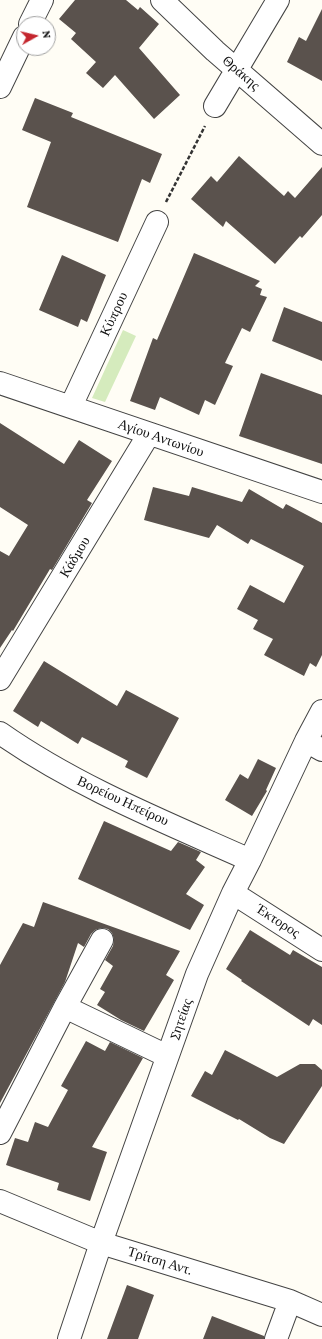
<!DOCTYPE html>
<meta charset="utf-8">
<style>
body{margin:0}
#map{position:relative;width:322px;height:1339px;overflow:hidden;background:#fffdf5;font-family:"Crimson Pro",serif}
canvas{display:block}
.north{position:absolute;left:16px;top:16px;width:40px;height:40px;box-sizing:border-box;background:#fff;border:1px solid #a0a0a0;border-radius:50%;rotate:82deg;font-size:11px;font-weight:700;line-height:16px;text-align:center;color:#111}
.north::after{content:'';display:block;margin:auto;width:14px;height:18px;background:#c4262e;clip-path:polygon(50% 0,100% 100%,50% 72%,0 100%)}
</style>
<div id="map">
<canvas width="322" height="1339"></canvas>
<div class="north">N</div>
</div>
<script>
const g = document.querySelector('canvas').getContext('2d');
g.lineJoin = 'round';
function fill(path, color) {
  g.fillStyle = color;
  g.fill(path, 'evenodd');
}
function trace(path, color, width, dash) {
  g.strokeStyle = color;
  g.lineWidth = width;
  g.lineCap = dash ? 'butt' : 'round';
  g.setLineDash(dash || []);
  g.stroke(path);
}
function drawText(font, color, halo, rows, align = 'center') {
  g.font = font + ' "Crimson Pro",serif';
  g.lineWidth = 4;
  g.setLineDash([]);
  g.textBaseline = 'middle';
  g.strokeStyle = halo;
  g.fillStyle = color;
  for (const [text, x, y, turn = 0] of rows) {
    g.save();
    g.translate(x, y);
    g.rotate((+turn || 0) * Math.PI / 180);
    g.textAlign = isNaN(turn) ? turn : align;
    if (halo) g.strokeText(text, 0, 0);
    g.fillText(text, 0, 0);
    g.restore();
  }
}
const green = new Path2D(`
 M 123,330 L 136,336 L 105,402 L 92,398 Z`);
const building = new Path2D(`
 M 75,0 L 126,0 L 138,10 L 140,7 L 159,24 L 139,48 L 180,95 L 154,119 L 115,75 L 103,88 L 86,73 L 96,62 L 71,39 L 76,33 L 59,19 Z
 M 322,9 L 322,81 L 287,62 L 299,37 L 306,41 Z
 M 35,98 L 73,113 L 71,117 L 162,154 L 150,183 L 142,179 L 118,242 L 27,207 L 51,142 L 22,130 Z
 M 239,156 L 284,196 L 288,191 L 295,198 L 322,167 L 322,215 L 302,238 L 300,236 L 275,264 L 226,221 L 223,227 L 191,199 L 211,176 L 217,182 Z
 M 194,253 L 260,281 L 255,286 L 262,289 L 260,295 L 267,297 L 250,332 L 242,328 L 225,363 L 233,366 L 215,405 L 205,400 L 199,415 L 160,397 L 155,410 L 130,401 L 153,338 L 157,340 Z
 M 62,255 L 106,275 L 87,322 L 81,319 L 78,327 L 39,310 Z
 M 284,307 L 322,322 L 322,361 L 272,341 Z
 M 261,373 L 322,395 L 322,464 L 239,436 Z
 M 0,423 L 64,464 L 79,440 L 112,461 L 87,500 L 92,503 L 52,570 L 50,569 L 13,631 L 12,630 L 0,648 L 0,551 L 9,556 L 28,525 L 0,507 Z
 M 153,487 L 189,496 L 192,487 L 242,502 L 249,489 L 283,509 L 286,504 L 322,523 L 322,655 L 316,667 L 310,663 L 304,676 L 264,655 L 273,639 L 253,629 L 258,620 L 237,609 L 250,585 L 284,603 L 304,566 L 251,539 L 248,544 L 217,525 L 209,538 L 144,520 Z
 M 44,661 L 117,706 L 126,690 L 179,718 L 147,778 L 125,767 L 128,761 L 82,737 L 78,744 L 41,721 L 38,727 L 13,711 Z
 M 258,759 L 276,768 L 266,790 L 267,791 L 252,816 L 225,800 L 240,774 L 248,779 Z
 M 104,821 L 171,851 L 178,842 L 201,852 L 196,860 L 205,867 L 186,894 L 204,905 L 190,930 L 78,879 Z
 M 43,902 L 180,951 L 166,975 L 174,980 L 144,1031 L 121,1020 L 97,1005 L 105,992 L 100,989 L 113,966 L 105,960 L 113,946 L 114,939 L 112,933 L 108,929 L 101,928 L 95,930 L 91,934 L 84,947 L 78,943 L 65,982 L 0,1103 L 0,965 L 23,923 L 34,927 Z
 M 250,930 L 290,955 L 293,950 L 322,967 L 322,1025 L 313,1019 L 309,1026 L 241,981 L 242,980 L 226,969 Z
 M 86,1041 L 105,1051 L 110,1042 L 143,1058 L 92,1147 L 107,1152 L 90,1201 L 57,1190 L 59,1183 L 6,1165 L 15,1138 L 28,1142 L 35,1122 L 48,1127 L 68,1090 L 61,1086 Z
 M 225,1050 L 277,1077 L 300,1064 L 315,1064 L 322,1070 L 322,1086 L 284,1144 L 270,1138 L 239,1119 L 238,1120 L 191,1096 L 205,1071 L 212,1075 Z
 M 127,1285 L 154,1295 L 138,1339 L 107,1339 Z
 M 212,1316 L 264,1336 L 264,1339 L 203,1339 Z`);
const path = new Path2D(`
 M 166,202 L 205,126`);
const minor = new Path2D(`
 M 162,0 L 215,51 L 322,144
 M 30,24 L 42,0
 M 0,87 L 24,37
 M 215,106 L 278,0
 M 0,383 L 322,492
 M 71,406 L 157,222
 M 0,679 L 149,434
 M 0,733 C 77,787 165,822 250,860
 M 306,741 L 322,750
 M 233,893 L 322,950
 M 65,1007 L 167,1056
 M 0,1133 L 65,1007 L 102,940
 M 0,1201 L 101,1243 L 290,1301 L 322,1315
 M 69,1339 L 101,1243 L 197,974 L 233,893 L 250,860 L 306,741 L 322,711
 M 276,1339 L 290,1301`);
const streetNames = [
 ["Θράκης",241,73,41],
 ["Κύπρου",114,314,-65],
 ["Αγίου Αντωνίου",161,438,19],
 ["Κάδμου",75,557,-59],
 ["Βορείου Ηπείρου",123,801,25],
 ["Έκτορος",278,921,33],
 ["Σητείας",181,1019,-70],
 ["Τρίτση Αντ.",160,1261,17]
];
fill(green, '#d5ebbd');
fill(building, '#5a524d');
trace(minor, '#444', 24);
trace(path, '#333', 2.5, [4, 2]);
trace(minor, '#fff', 22);
drawText('14px', '#111', '#fff', streetNames);
</script>
